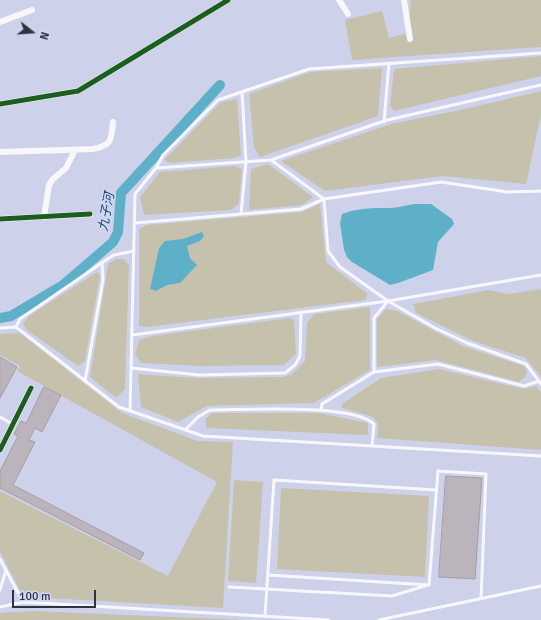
<!DOCTYPE html>
<html>
<head>
<meta charset="utf-8">
<style>
	body { margin:0 }
	#map { position:relative; width:541px; height:620px; overflow:hidden; background:#cdd2ea; font-family:Signika,sans-serif }
	canvas { display:block }
	.north { position:absolute; left:12px; top:12px; width:40px; height:40px; -webkit-text-stroke:3px #d0d8fc; paint-order:stroke; rotate:107deg; font-size:11px; font-weight:700; line-height:16px; text-align:center; color:#2e3243 }
	.north::after { content:''; display:block; margin:auto; width:14px; height:18px; background:#2e3243; clip-path:polygon(50% 0,100% 100%,50% 72%,0 100%) }
	.scale { position:absolute; left:12px; top:590px; width:84px; height:18px; box-sizing:border-box; border:2px solid #2e3243; border-top:0; padding-left:5px; font-size:12px; line-height:14px; white-space:nowrap; color:#2e3243; -webkit-text-stroke:3px #d0d8fc; paint-order:stroke }
</style>
</head>
<body>
<div id="map">
<canvas width="541" height="620"></canvas>
<div class="north">N</div>
<div class="scale">100 m</div>
</div>
<script>
const g = document.querySelector('canvas').getContext('2d');
g.lineJoin = 'round';
function fill(path, color) {
  g.fillStyle = color;
  g.fill(path, 'evenodd');
}
function stroke(path, color, width, dash) {
  g.strokeStyle = color;
  g.lineWidth = width;
  g.lineCap = dash ? 'butt' : 'round';
  g.setLineDash(dash || []);
  g.stroke(path);
}
function label(font, color, halo, rows, align = 'center') {
  g.font = font + ' Signika,"Noto Sans SC",sans-serif';
  g.lineWidth = 3;
  g.setLineDash([]);
  g.textBaseline = 'middle';
  g.strokeStyle = halo;
  g.fillStyle = color;
  for (const [text, x, y, turn = 0] of rows) {
    g.save();
    g.translate(x, y);
    g.rotate((+turn || 0) * Math.PI / 180);
    g.textAlign = isNaN(turn) ? turn : align;
    if (halo) g.strokeText(text, 0, 0);
    g.fillText(text, 0, 0);
    g.restore();
  }
}
fill(new Path2D(`
	M411 0H541V47L352 60 345 20 382 11 389 38 408 33Z
	M541 56V76L394 111 390 105 394 69Z
	M382 68 378 116 260 157 254 148 249 94 310 72Z
	M541 91V114L526 184 443 176 325 191 281 161 391 124 465 109Z
	M237 99 241 155 234 158 170 163 164 160 221 102Z
	M268 164 313 197 302 205 249 210 251 169Z
	M235 166 242 170 239 203 231 210 144 215 140 197 160 172Z
	M320 204 326 262 368 294 365 300 146 327 139 326V229L147 225 301 212Z
	M116 259H124L129 265 125 389 118 396 115 397 90 377 108 264Z
	M97 272 100 276 85 361 78 366 27 330 23 324 30 315Z
	M541 289V377L526 358 473 341 416 313 413 304 489 290 508 294Z
	M370 307V370L314 403 207 406 178 422 141 407 138 374 195 378 283 377 292 374 305 361 307 323 314 314Z
	M386 309 397 311 463 346 524 366 527 371 525 377 519 382 436 360 377 367V319Z
	M290 318 294 321 296 354 284 365 199 366 141 363 135 354 139 340 152 336Z
	M20 333 122 413 198 441 233 442 223 608 27 597 22 594 0 552V491L168 576 217 482 17 371 20 366 0 355V334Z
	M439 369 524 389 536 386 541 392V450L377 438 378 424 373 417 342 408V404L381 378Z
	M213 413H318L368 423V435L206 428V418Z
	M234 480 263 482 256 583 228 581Z
	M281 488 429 496 425 577 277 569Z
	M33 611 246 620H0V613Z`), '#c6c1ad');
fill(new Path2D(`
	M415 204H431L452 219 454 224 438 242 433 270 398 283 390 285 352 262 347 257 344 250 340 223 342 214C358 208 373 208 389 208 398 208 406 205 415 204Z
	M202 232 204 236 200 241 187 246 190 258 197 265 180 283 167 285 156 291 150 289 159 248 165 241 183 239Z`), '#5eb0c8');
stroke(new Path2D(`
	M0 318 11 316 63 285 113 242 118 232 121 193 220 85`), '#5eb0c8', 10);
const building = new Path2D(`
	M0 357 17 367 0 398Z
	M44 387 61 395 42 432 35 428 29 440 35 442 13 485 144 553 140 560 0 488V471L18 436 14 434 21 421 26 423Z
	M446 476 482 478 475 579 439 577Z`);
fill(building, '#bbb4bc');
stroke(building, '#a49da6', 1);
stroke(new Path2D(`
	M384 122 389 63
	M271 160 324 199 328 251 340 267 388 301 435 328 467 343 526 364 541 384
	M156 168 271 160 387 120 541 85
	M241 214 246 162 242 92
	M135 223 301 209 324 199 441 182 508 192 541 191
	M16 327 20 319 106 260 114 255 134 251
	M0 328 16 327 119 407 203 436 541 456
	M132 335 388 301 541 275
	M131 368 199 375 285 373 295 365 300 356 301 312
	M374 372V318L388 301
	M85 381 103 280 102 263
	M321 410 322 404 374 372 438 364 524 386 539 381
	M130 411 135 194 156 168 163 155 218 100 309 69 541 53
	M0 417 12 424
	M185 430 198 417 210 410C244 410 351 403 374 424L372 446
	M0 559 23 602
	M268 575 429 585 438 471 486 474 481 599
	M229 587 392 596 428 585
	M0 590 6 570
	M0 607 23 602 329 620
	M265 616 274 480 436 490
	M379 620 541 586`), '#f8f8fc', 3);
stroke(new Path2D(`
	M339 0 348 14
	M404 0 410 39
	M0 22 32 10
	M0 104 78 91 228 0
	M0 152 93 149C112 145 111 141 113 122
	M44 217 49 185 53 179 66 168 75 150
	M0 219 90 214
	M0 450 31 388`), '#f8f8fc', 6);
stroke(new Path2D(`
	M0 104 78 91 228 0
	M0 219 90 214
	M0 450 31 388`), '#1b5e20', 5);
label('italic 13px', '#1d4c57', '#d0d8fc', [
	["九子河",107,212,-79]
]);
</script>
</body>
</html>
